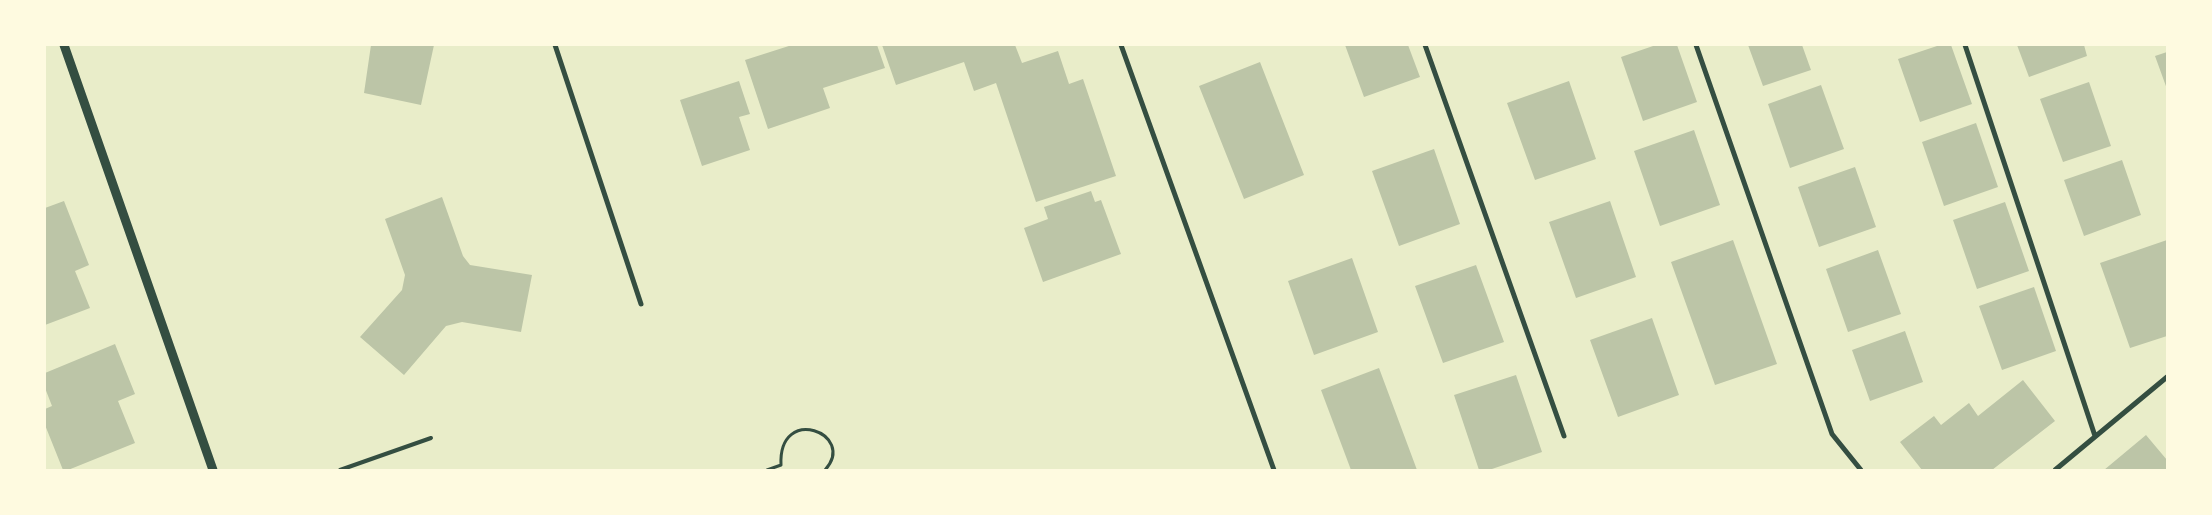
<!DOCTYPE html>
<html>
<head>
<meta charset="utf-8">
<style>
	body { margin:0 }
	#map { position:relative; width:2212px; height:515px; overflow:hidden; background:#e9edc9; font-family:"Archivo Narrow",sans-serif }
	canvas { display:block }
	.frame { position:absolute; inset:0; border:46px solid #fefae0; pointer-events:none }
</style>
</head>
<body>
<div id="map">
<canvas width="2212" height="515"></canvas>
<div class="frame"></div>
</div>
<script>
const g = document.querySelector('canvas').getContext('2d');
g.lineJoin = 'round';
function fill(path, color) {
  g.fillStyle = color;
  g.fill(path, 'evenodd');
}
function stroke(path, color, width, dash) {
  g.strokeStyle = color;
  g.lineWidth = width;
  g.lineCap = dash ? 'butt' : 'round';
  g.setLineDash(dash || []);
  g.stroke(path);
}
fill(new Path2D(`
	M371 45H434L421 105 364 93Z
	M792 45H877L885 68 823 88 830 108 768 129 745 60Z
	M882 45H1015L1022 63 1058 51 1069 84 1083 79 1116 176 1036 202 996 83 974 91 964 62 896 85Z
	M1345 45H1408L1420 77 1364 97Z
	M1656 45H1677L1697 102 1643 121 1621 57Z
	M1748 45H1802L1811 70 1763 86Z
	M1940 45H1951L1972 104 1920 122 1898 59Z
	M2017 45H2084L2087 56 2029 77Z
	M2167 52V89L2155 56Z
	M1260 62 1304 175 1244 199 1199 86Z
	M739 81 750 114 739 117 750 150 702 166 680 100Z
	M1569 81 1596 159 1535 180 1507 103Z
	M2089 82 2111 146 2063 162 2040 99Z
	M1821 85 1844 149 1790 168 1768 104Z
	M1976 123 1998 187 1944 206 1922 142Z
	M1694 130 1720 205 1660 226 1634 151Z
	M1434 149 1460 224 1399 246 1372 171Z
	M2122 160 2141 215 2084 236 2064 180Z
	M1855 167 1876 227 1819 247 1798 187Z
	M1091 191 1095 202 1101 200 1121 254 1043 282 1024 228 1048 219 1044 207Z
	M442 197 463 256 470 265 532 275 521 332 462 322 446 326 404 375 360 337 402 290 405 275 385 219Z
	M64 201 89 265 75 271 90 308 45 325V208Z
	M1610 201 1636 277 1576 298 1549 222Z
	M2005 202 2029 271 1977 289 1953 220Z
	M1733 240 1777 364 1715 385 1671 262Z
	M2167 240V336L2130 348 2100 263Z
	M1878 250 1901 314 1848 332 1826 269Z
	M1352 258 1378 332 1314 355 1288 281Z
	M1476 265 1504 342 1443 363 1415 286Z
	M2034 287 2056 351 2002 370 1979 306Z
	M1652 318 1679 395 1618 417 1590 340Z
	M1905 331 1923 382 1870 401 1852 350Z
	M115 344 135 394 118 401 135 443 68 470H63L45 425V409L52 406 45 388V373Z
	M1379 368 1417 470H1351L1321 390Z
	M1516 375 1542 452 1489 470H1479L1454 395Z
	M2023 380 2055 421 1992 470H1922L1900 442 1934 416 1941 425 1969 403 1978 416Z
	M2146 435 2167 460V470H2104Z`), '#bcc5a7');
stroke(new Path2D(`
	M767 470 781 465C778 403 858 434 825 470`), '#344e41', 3);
stroke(new Path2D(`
	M340 470 431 438`), '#344e41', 4);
stroke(new Path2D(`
	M555 45 641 304
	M1121 45 1274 470
	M1425 45 1564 436
	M1696 45 1832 434 1861 470
	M1965 45 2095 436
	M2055 470 2167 377`), '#344e41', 5);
stroke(new Path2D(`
	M64 45 213 470`), '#344e41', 9);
</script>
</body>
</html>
